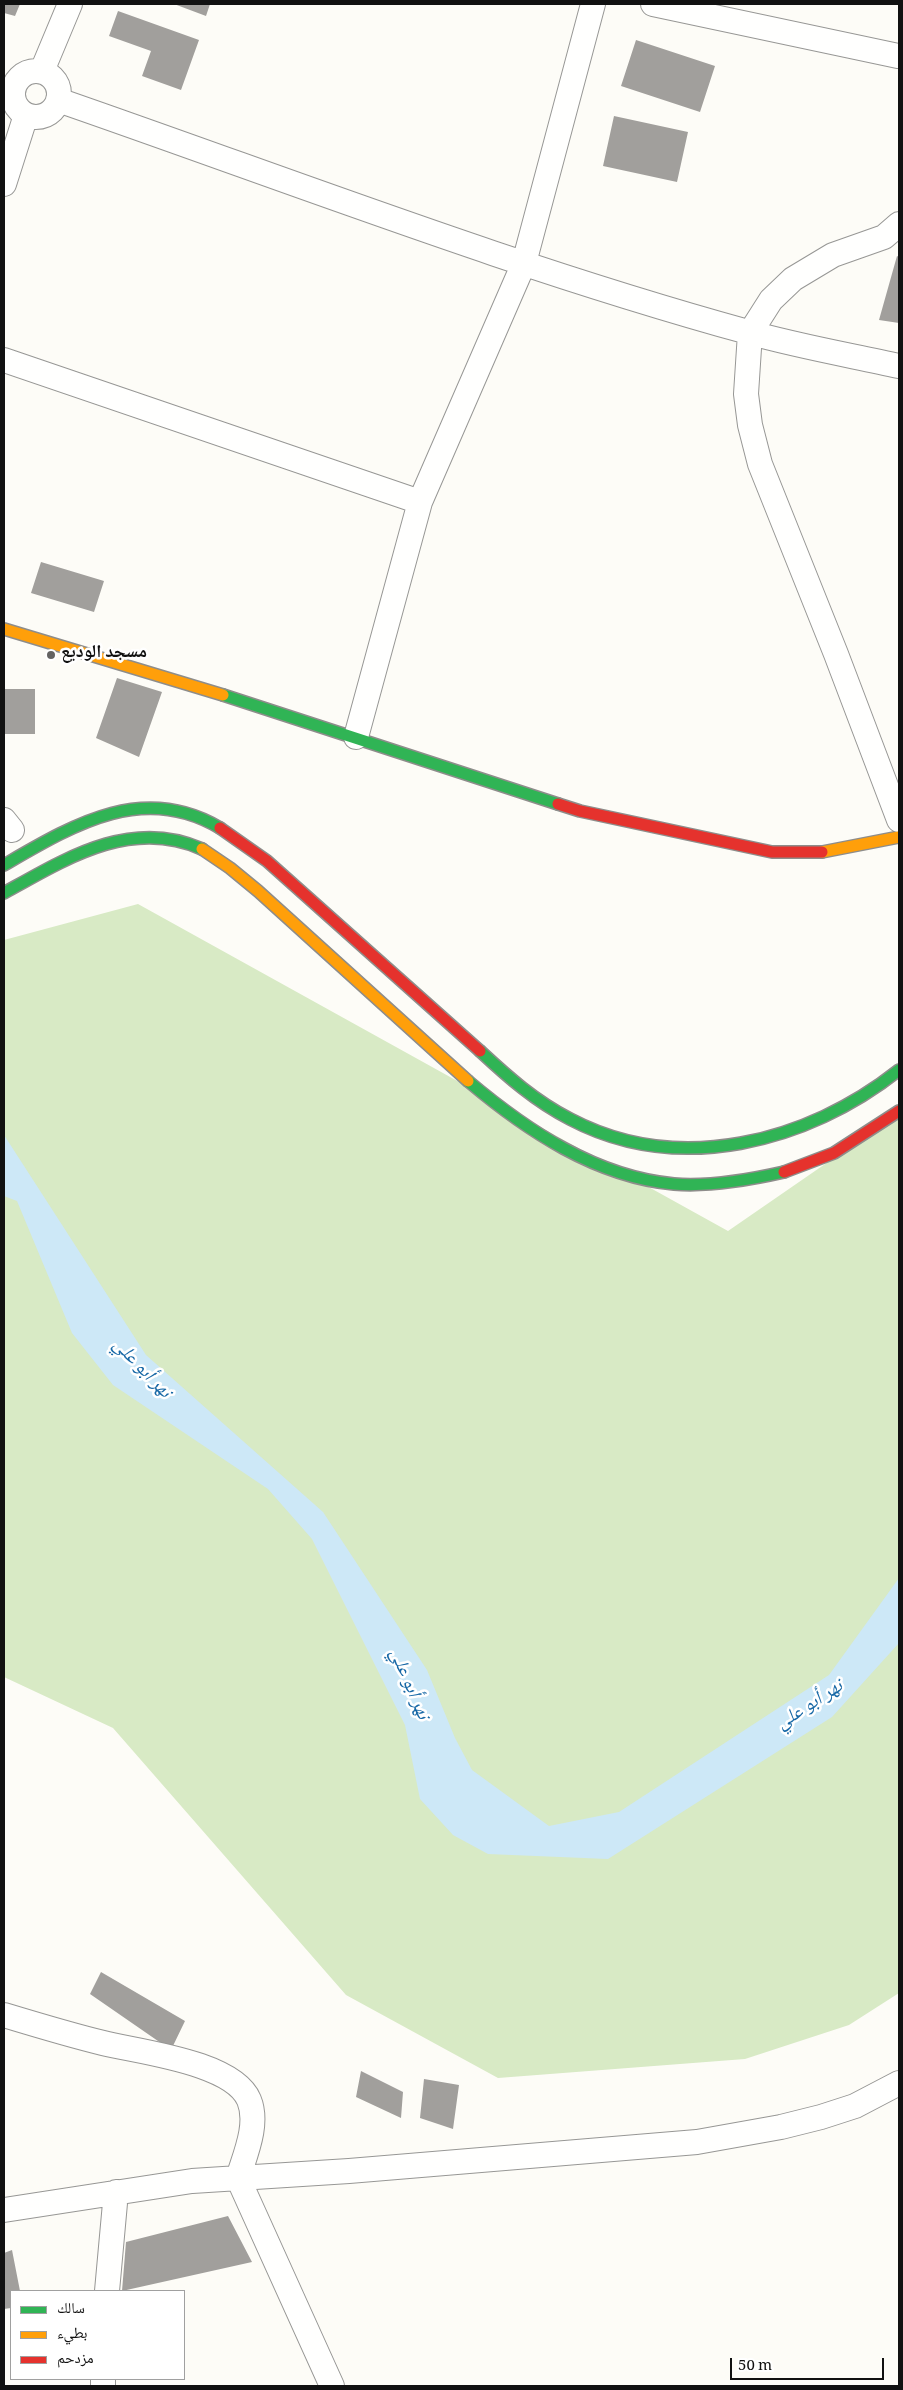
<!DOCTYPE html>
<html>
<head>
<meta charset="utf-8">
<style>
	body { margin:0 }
	#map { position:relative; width:903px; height:2390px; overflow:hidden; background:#fdfcf7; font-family:Georgia,"Noto Naskh Arabic",serif }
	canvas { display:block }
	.frame { position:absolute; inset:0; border:5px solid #111; pointer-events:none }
	.legend { position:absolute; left:10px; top:2290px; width:175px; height:90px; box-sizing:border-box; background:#fff; border:1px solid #a0a0a0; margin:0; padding:6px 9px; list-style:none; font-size:15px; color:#111 }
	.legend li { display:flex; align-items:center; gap:10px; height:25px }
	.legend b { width:25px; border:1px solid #a0a0a0 }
	.scale { position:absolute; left:730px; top:2358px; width:154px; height:22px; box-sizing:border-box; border:2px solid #111; border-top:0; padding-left:6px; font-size:15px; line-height:18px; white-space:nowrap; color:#111; -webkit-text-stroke:4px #fff; paint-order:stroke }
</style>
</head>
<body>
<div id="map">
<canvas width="903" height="2390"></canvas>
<div class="frame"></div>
<ul class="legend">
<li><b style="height:6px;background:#30b455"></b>سالك</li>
<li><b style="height:6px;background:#ff9f0a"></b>بطيء</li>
<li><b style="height:6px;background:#e5322d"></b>مزدحم</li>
</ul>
<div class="scale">50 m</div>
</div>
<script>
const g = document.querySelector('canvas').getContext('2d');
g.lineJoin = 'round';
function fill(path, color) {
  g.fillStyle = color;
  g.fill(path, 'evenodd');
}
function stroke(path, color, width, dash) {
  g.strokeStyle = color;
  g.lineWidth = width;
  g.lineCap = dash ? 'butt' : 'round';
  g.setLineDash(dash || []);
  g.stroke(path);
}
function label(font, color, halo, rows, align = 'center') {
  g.font = font + ' Georgia,"Noto Naskh Arabic",serif';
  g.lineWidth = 5;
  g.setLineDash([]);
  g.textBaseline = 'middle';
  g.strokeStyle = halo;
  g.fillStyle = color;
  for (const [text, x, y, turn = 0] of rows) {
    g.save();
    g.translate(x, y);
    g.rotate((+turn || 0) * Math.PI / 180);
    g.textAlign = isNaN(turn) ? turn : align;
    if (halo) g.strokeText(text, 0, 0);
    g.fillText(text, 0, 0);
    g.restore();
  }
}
fill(new Path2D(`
	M138 904 728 1231 899 1113V1993L849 2025 745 2059 498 2078 346 1995 113 1728 4 1677V940Z`), '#d8eac5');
fill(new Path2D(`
	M4 1135 146 1355 323 1512 427 1670 455 1738 472 1770 549 1826 619 1812 829 1675 899 1578V1643L832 1717 608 1859 488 1854 453 1835 420 1799 405 1725 312 1539 268 1489 113 1385 72 1333 17 1201 4 1196Z`), '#cde8f7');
fill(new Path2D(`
	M4 4H20L15 16 4 13Z
	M174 4H210L206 16Z
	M118 11 199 40 181 90 142 76 151 51 109 36Z
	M636 40 715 66 700 112 621 86Z
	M614 116 688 132 677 182 603 166Z
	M897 256 899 257V323L879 320Z
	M41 562 104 581 94 612 31 593Z
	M117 678 162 692 139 757 96 738Z
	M4 689H35V734H4Z
	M101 1972 185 2021 171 2050 90 1994Z
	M361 2071 403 2092 401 2118 356 2097Z
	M424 2079 459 2085 453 2129 420 2118Z
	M228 2216 252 2262 122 2291 126 2242Z
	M12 2250 20 2291H11V2308L4 2309V2253Z`), '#a19f9c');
const street = new Path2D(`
	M653 4 898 56
	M42 71 70 4
	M13 94a23 23 0 1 1 46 0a23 23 0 1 1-46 0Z
	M58 100C286 179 515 268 748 332 797 346 849 355 899 366
	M4 184 26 115
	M899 224 884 237 833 255 793 279 771 300 750 333 746 394 750 425 760 464 836 654 899 820
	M4 360 420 502
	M356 737 420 502 524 263 593 4
	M4 820 12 830
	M4 2015C37 2025 70 2035 103 2043 139 2052 233 2062 249 2100 259 2124 245 2155 238 2178L332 2386
	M4 2210 192 2181 349 2171 697 2142 781 2127 821 2117 855 2106 899 2083
	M107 2291 116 2192
	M103 2386V2379`);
const fast = new Path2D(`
	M223 695 558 804
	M4 865C73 825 143 782 220 828
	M4 893C65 859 131 817 202 849
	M480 1051C508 1077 535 1101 570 1119 678 1176 807 1143 899 1070
	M468 1081C526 1130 596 1177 674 1184 710 1187 749 1180 784 1172`);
const slow = new Path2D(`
	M4 629 223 695
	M202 849 230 868 258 891 468 1081
	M822 852 899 837`);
const jam = new Path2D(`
	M558 804 580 811 772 852H822
	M220 828 267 861 480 1051
	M784 1172 834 1153 899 1111`);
stroke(street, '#979795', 26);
stroke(fast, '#8e8d8b', 14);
stroke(slow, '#8e8d8b', 14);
stroke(jam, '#8e8d8b', 14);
stroke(street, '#fffffe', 24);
stroke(fast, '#30b455', 11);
stroke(slow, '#ff9f0a', 11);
stroke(jam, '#e5322d', 11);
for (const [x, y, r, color] of [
	[51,655,5,"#646362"]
]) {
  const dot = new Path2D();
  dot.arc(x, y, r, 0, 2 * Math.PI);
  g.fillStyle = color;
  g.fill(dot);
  stroke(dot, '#fff', 2);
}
label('bold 18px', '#111', '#fff', [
	["مسجد الوديع",61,655]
], 'left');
label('italic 19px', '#1768a6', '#fff', [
	["نهر أبو علي",140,1370,46],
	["نهر أبو علي",407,1685,67],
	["نهر أبو علي",811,1707,-33]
]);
</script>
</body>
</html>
